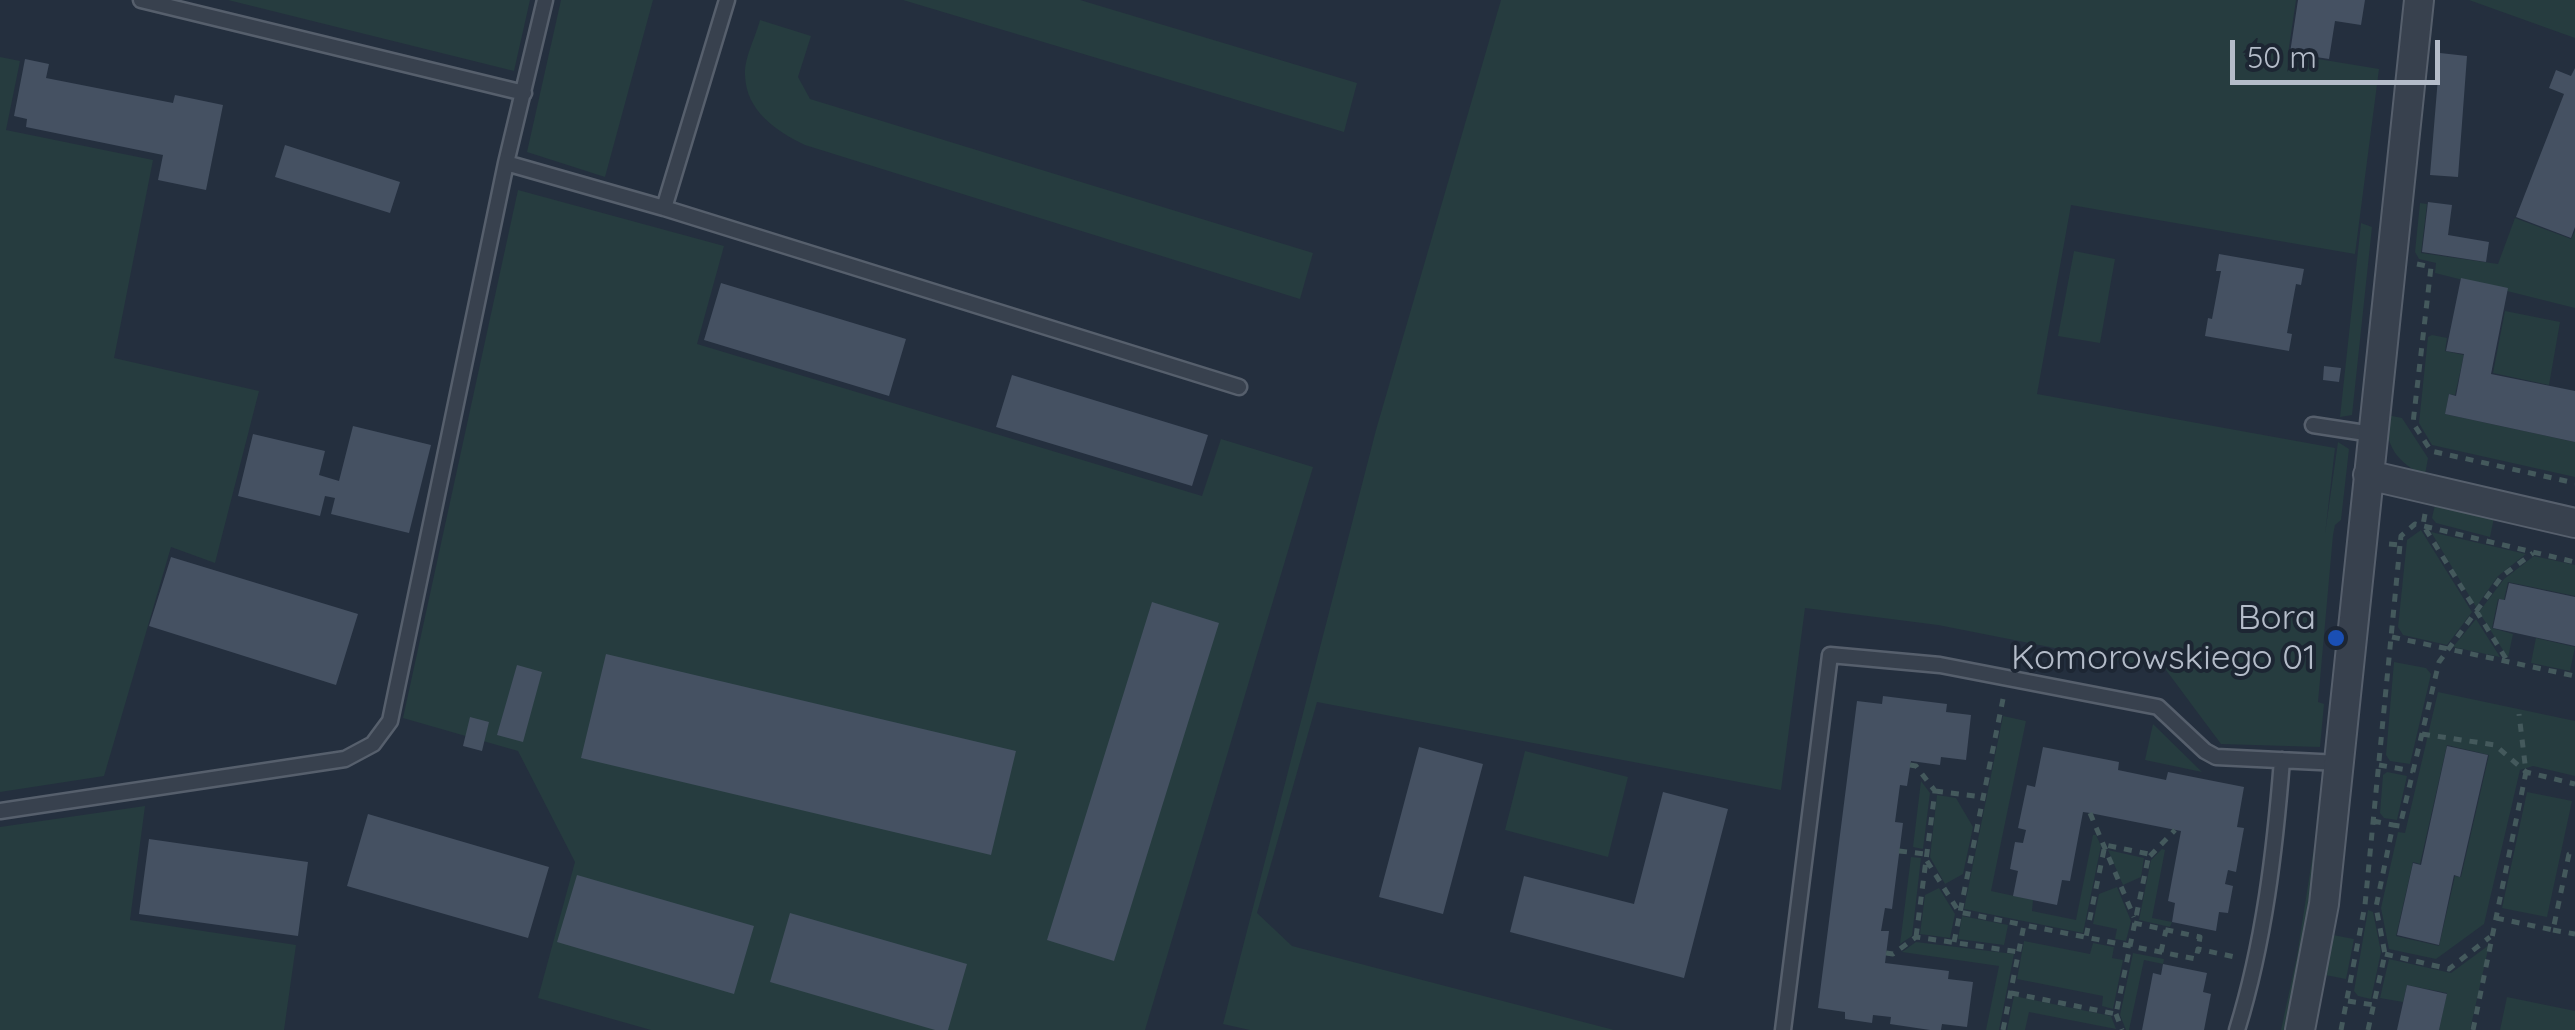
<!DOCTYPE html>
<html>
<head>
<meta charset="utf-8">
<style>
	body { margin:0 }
	#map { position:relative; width:2575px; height:1030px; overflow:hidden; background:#242f3e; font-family:Quicksand,sans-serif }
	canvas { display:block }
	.scale { position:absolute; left:2230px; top:40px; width:210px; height:45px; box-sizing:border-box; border:5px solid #b4bcc9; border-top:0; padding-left:12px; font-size:30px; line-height:35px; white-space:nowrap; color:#b4bcc9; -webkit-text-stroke:8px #1d2633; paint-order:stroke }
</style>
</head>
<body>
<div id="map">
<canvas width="2575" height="1030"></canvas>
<div class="scale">50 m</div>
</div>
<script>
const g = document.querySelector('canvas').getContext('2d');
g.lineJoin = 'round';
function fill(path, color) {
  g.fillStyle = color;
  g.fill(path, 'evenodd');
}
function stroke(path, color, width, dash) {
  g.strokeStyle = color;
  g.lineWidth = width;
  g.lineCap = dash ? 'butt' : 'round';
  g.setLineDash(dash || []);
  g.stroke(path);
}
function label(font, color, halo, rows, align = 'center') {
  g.font = font + ' Quicksand,sans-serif';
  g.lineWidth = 8;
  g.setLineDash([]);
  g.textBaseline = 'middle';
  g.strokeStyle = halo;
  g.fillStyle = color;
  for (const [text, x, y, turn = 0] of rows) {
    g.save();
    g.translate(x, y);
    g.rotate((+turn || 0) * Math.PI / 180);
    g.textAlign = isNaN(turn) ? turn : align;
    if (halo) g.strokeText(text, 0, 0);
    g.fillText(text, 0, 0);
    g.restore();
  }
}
fill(new Path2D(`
	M228 0H530L514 71Z
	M561 0H653L605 177 527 152Z
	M903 0H1080L1357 83 1344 132Z
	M1501 0H2296L2288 54 2379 69 2355 254 2071 205 2037 394 2335 448 2325 534 2338 442 2349 449 2341 520 2335 525 2333 535 2318 702 2324 704 2320 747 2221 744 2166 670 1938 625 1805 608 1781 790 1317 702 1257 913 1292 946 1614 1030H1250L1223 1024 1376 430Z
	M2469 0H2575V38Z
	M760 20 811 36 798 77 810 99 1313 253 1300 299 805 145C776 131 746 111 745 75 744 58 756 36 760 20Z
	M0 57 20 61 6 130 153 160 114 358 259 391 215 563 171 547 104 776 0 792Z
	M518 190 724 246 697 344 1202 496 1221 439 1313 467 1145 1030H651L538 998 575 862 518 751 403 718Z
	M2420 203 2427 204 2421 253 2498 264 2515 218 2571 239 2575 231V308L2435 273 2436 263 2419 259 2415 252Z
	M2361 223 2372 227 2352 415 2340 417Z
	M2074 251 2115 259 2100 343 2058 336Z
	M2505 311 2560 322 2549 385 2493 373Z
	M2432 335 2447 338 2445 351 2464 355 2455 395 2449 394 2445 414 2575 442V477L2432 445 2419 423 2428 337Z
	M2387 415 2402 418 2428 458 2425 475C2398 464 2384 445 2387 415Z
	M2435 505 2494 518 2490 537 2436 523 2432 518Z
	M2421 530 2472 612 2447 645 2403 635 2398 627 2407 540Z
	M2431 532 2526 554 2498 576 2476 607Z
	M2534 556 2575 565V596L2508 582 2504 600 2498 599 2492 628 2513 634 2508 658 2479 612 2504 579Z
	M2476 619 2500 657 2453 647Z
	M2536 638 2575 647 2570 671 2531 663Z
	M2394 662 2426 668 2431 674 2410 764 2390 761 2386 755Z
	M2438 692 2575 721V776L2533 766 2520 770 2484 924 2436 959 2389 949 2381 908 2398 832 2405 833ZM2447 745 2489 755 2461 877 2455 876 2439 946 2396 936 2413 862 2420 864Z
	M2003 716 2026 721 1991 891 2033 900 2032 911 2076 920 2093 835H2096L2101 846 2083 933 1964 909Z
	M2153 724 2202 772 2145 760Z
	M1525 751 1628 777 1608 857 1505 830Z
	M2387 772 2407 776 2397 820 2384 818 2380 813 2383 775Z
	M1921 781 1930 793 1923 849 1913 847Z
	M2527 792 2572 801 2547 917 2502 908Z
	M1937 795 1956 798 1973 827 1963 874 1945 884 1930 857Z
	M145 806 130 920 296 945 284 1030H0V827Z
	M2318 847 2300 964 2285 1030H2281L2297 956 2313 853Z
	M2162 849 2165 850 2152 918 2172 922 2170 927 2139 920 2151 860Z
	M2108 850 2144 858 2141 877 2123 885Z
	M1911 857 1921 858 1912 936 1900 944Z
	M2117 887 2131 921 2126 941 2115 939 2117 929 2093 924 2099 894Z
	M1939 888 1955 914 1950 938 1920 934 1925 895Z
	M2368 910 2373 912 2381 952 2371 999 2358 996 2354 991Z
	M1962 916 2008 925 2004 945 1958 939Z
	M2333 935 2354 939 2346 979 2325 975Z
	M2024 941 2090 954 2093 943 2114 947 2112 958 2123 960 2113 1009 2102 1006 2103 996 2017 979Z
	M1916 942 2014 954 1999 1030H1986L1999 966 1902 952Z
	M2489 945 2470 1030H2439L2447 993 2407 985 2403 1002 2380 998 2389 959 2451 973Z
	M2133 953 2164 959 2163 964 2144 960 2129 1030H2126L2120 1015Z
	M2014 996 2111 1016 2116 1029 2029 1012 2025 1030H2007Z
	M2507 997 2575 1011V1030H2500Z`), '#263c3f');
fill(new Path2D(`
	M2298 0H2365L2361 25 2335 21 2329 59 2290 53Z
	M2440 53 2467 56 2458 177 2430 175Z
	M25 59 49 64 46 78 173 103 175 95 223 105 206 190 158 180 163 155 26 127 27 119 14 116Z
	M2575 68V227L2571 238 2516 217 2564 94 2549 88 2556 70 2571 76Z
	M285 145 400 182 390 213 275 177Z
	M2428 202 2452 205 2448 235 2489 242 2486 262 2422 252Z
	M2219 254 2304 269 2301 285 2296 284 2287 333 2292 334 2289 351 2205 336 2208 318 2212 319 2221 271H2216Z
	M2461 278 2508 288 2491 374 2575 391V442L2445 414 2449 394 2456 396 2464 354 2446 351Z
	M721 283 906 339 889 396 704 340Z
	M2324 366 2341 368 2339 382 2323 380Z
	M1012 375 1208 435 1192 486 996 427Z
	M353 426 431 445 409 533 331 514 335 498 325 496 320 516 238 496 253 434 325 451 319 475 339 481Z
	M171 557 358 614 336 685 149 626Z
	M2509 583 2575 597V646L2493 628 2499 599 2505 600Z
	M1152 602 1219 623 1114 961 1047 940Z
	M606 654 1016 751 991 855 581 758Z
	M517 665 542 672 523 742 497 735Z
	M1883 696 1947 704 1946 712 1971 715 1966 760 1941 757 1940 765 1911 761 1907 786 1900 785 1895 822 1903 823 1892 909 1885 908 1881 931H1889L1885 963 1949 971 1948 979 1973 982 1967 1027 1942 1024 1941 1030H1930L1890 1024 1891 1017 1873 1015 1872 1023 1845 1019V1012L1818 1008 1857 701 1882 704Z
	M470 717 489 722 482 751 463 746Z
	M2447 746 2488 755 2460 877 2454 875 2439 945 2397 935 2413 863 2421 865Z
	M1419 747 1483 764 1443 914 1379 897Z
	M2043 747 2119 762 2118 770 2166 780 2168 772 2244 787 2237 827 2244 828 2236 872 2228 870 2225 884 2233 886 2228 913 2219 912 2216 931 2172 922 2175 903 2168 901 2181 831 2090 813 2083 812 2070 881 2062 880 2057 905 2013 896 2018 871 2010 869 2015 842 2023 843 2026 830 2018 828 2027 785 2035 787Z
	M1663 792 1728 809 1684 978 1510 932 1524 876 1634 904Z
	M368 814 549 867 528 938 347 886Z
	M149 839 308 862 298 936 139 914Z
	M577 875 754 926 734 994 557 942Z
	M790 913 967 964 948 1030H935L770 982Z
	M2163 964 2207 973 2203 992 2211 994 2204 1030H2142L2153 973 2161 975Z
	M2407 985 2447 994 2439 1030H2397Z`), '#455162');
const service = new Path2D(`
	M141 0 524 93
	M506 163 664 208 1239 387
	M664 208 727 0
	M2313 425 2372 434
	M0 811 345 759 373 744 390 721 506 163 545 0
	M1783 1030 1830 655 1940 665 2158 707 2205 751 2216 757 2340 763
	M2237 1030C2264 943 2275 850 2282 760`);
const minor = new Path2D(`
	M2368 475 2575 523
	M2300 1030 2324 904 2419 0`);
stroke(service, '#565f6c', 19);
stroke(minor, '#565f6c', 32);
stroke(new Path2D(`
	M2417 264 2431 267 2413 423 2431 451 2575 483
	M2425 514 2423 525 2508 662
	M2389 544 2400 545 2401 536 2415 524 2575 562
	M2392 637 2575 676
	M2422 734 2495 745 2526 772 2575 784
	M1910 765 1916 766 1935 791 1916 937
	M2379 765 2413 771
	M1935 791 1982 797
	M2090 813 2134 917
	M2373 821 2393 825
	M1899 851 1926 854
	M2150 856 2175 830
	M1927 861 1959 912 2024 925
	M2496 918 2553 930 2569 854 2575 852
	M2134 923 2200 937 2198 949
	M2553 930 2575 934
	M1954 942 2003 699
	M2161 952 2166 930
	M1886 953 1893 954 1916 937 2019 952
	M2385 954 2449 969 2490 937
	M2011 993 2116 1014 2149 854 2105 845 2086 937
	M2348 1001 2374 1005
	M2116 1014 2122 1030
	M2003 1030 2024 925 2196 959 2198 949 2235 957
	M2341 1030 2365 905 2400 545
	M2368 1030 2385 954 2376 907 2393 825 2400 826 2439 662 2502 576 2533 553
	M2473 1030 2526 772 2519 714`), '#44595c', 5, [8, 8]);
stroke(service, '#38414e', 14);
stroke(minor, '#38414e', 28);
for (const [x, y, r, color] of [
	[2336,638,10,"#1a4fb4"]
]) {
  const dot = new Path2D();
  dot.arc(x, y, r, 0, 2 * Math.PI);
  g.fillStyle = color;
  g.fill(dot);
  stroke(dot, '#1d2633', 4);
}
label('35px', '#b4bcc9', '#1d2633', [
	["Bora",2316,618],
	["Komorowskiego 01",2316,658]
], 'right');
</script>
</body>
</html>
